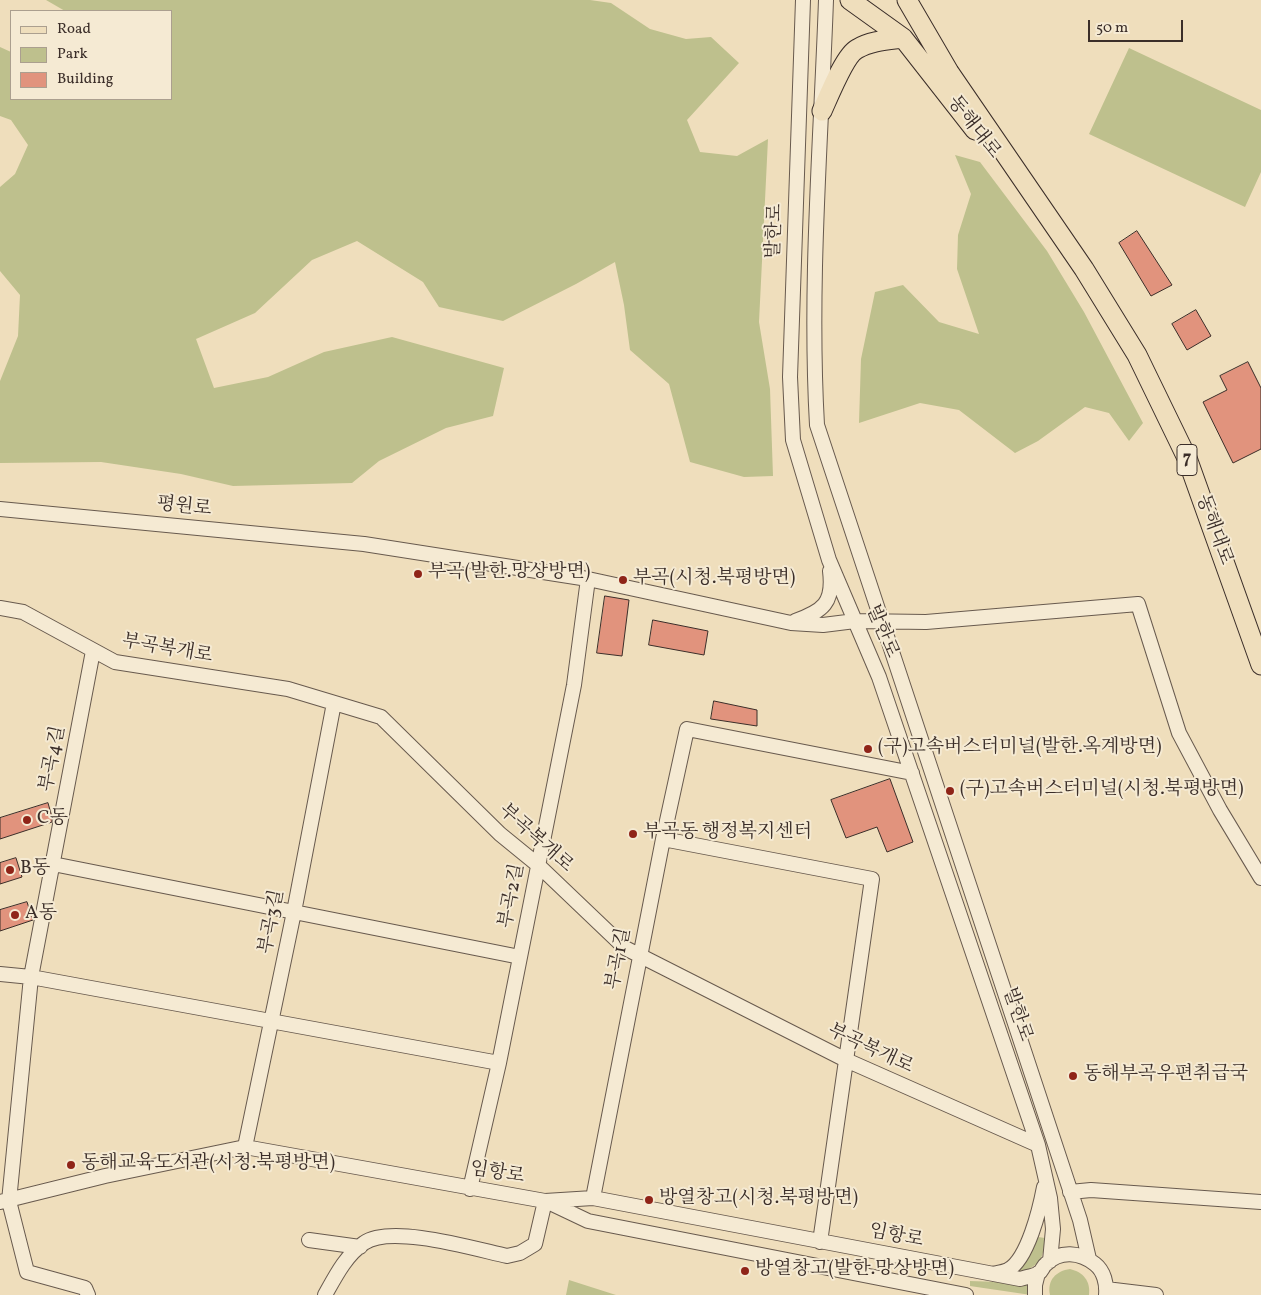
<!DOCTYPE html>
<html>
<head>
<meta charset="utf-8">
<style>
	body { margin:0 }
	#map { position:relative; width:1261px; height:1295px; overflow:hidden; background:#efdebc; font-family:Vollkorn,serif }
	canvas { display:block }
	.legend { position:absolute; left:10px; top:10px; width:162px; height:90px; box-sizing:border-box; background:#f5ead3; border:1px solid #ab9f8f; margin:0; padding:6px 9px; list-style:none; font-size:15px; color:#3b2e29 }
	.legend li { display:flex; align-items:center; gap:10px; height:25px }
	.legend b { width:25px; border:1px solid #ab9f8f }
	.scale { position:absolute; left:1088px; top:20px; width:95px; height:22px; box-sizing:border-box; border:2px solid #3b2e29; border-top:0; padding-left:6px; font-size:15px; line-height:18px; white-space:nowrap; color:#3b2e29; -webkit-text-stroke:4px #f5ead3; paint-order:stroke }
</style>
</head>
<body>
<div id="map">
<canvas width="1261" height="1295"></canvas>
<ul class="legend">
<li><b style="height:6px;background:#efdebc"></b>Road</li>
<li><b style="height:14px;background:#bec08d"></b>Park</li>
<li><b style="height:14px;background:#e1937d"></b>Building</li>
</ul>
<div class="scale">50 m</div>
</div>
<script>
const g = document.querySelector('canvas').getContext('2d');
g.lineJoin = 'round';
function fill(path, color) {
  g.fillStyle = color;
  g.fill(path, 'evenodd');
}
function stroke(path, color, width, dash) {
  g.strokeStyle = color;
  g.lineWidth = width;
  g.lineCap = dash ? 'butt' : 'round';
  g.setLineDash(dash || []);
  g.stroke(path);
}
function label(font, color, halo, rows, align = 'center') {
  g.font = font + ' Vollkorn,"Noto Serif KR",serif';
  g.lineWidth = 4;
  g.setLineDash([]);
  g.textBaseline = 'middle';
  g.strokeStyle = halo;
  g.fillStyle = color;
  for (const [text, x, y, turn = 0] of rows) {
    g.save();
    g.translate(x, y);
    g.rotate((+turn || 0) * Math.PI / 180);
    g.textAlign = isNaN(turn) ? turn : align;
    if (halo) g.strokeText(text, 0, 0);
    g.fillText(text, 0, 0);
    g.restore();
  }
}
fill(new Path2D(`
	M46 0H590L611 3 650 29 686 39 711 37 739 63 687 120 700 152 737 156 768 139 759 322 770 389 773 476 744 477 690 462 669 384 630 350 624 305 615 262 576 284 503 321 439 307 423 282 357 241 312 260 255 313 196 339 214 388 268 377 324 352 392 337 504 368 493 416 446 428 379 461 352 483 233 486 181 474 101 462 0 463V381L18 336 20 295 0 271V187L15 174 28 145 11 120 0 116V47L11 52V99H171V11H65Z
	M1129 48 1261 110V172L1245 207 1089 134Z
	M955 155 980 162 1047 251 1084 312 1143 423 1129 441 1109 413 1085 407 1038 441 1015 453 959 410 920 403 859 423 861 359 875 292 903 285 939 322 979 334 957 269 958 235 971 194Z
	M1038 1237 1045 1238C1043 1261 1040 1264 1020 1273L1015 1270 1033 1248Z
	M1070 1269C1083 1272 1091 1281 1089 1295H1050C1047 1280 1056 1271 1070 1269Z
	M569 1280 616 1295H566Z
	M970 1281 1028 1283 1031 1295 970 1286Z`), '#bec08d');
const building = new Path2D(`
	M1137 231 1172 285 1151 296 1119 243Z
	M1196 310 1211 336 1187 350 1172 324Z
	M1248 362 1261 388V449L1233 463 1203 402 1227 390 1220 376Z
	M605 596 629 600 622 656 597 653Z
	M653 620 708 631 704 655 649 645Z
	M714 701 757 710V726L711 719Z
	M890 779 913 842 887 852 877 827 846 838 831 800Z
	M48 803 52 817V822L0 839V818Z
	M16 858 22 877 0 884V863Z
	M27 902 33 920 0 931V910Z`);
fill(building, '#e1937d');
stroke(building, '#3b2e29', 1);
const minor = new Path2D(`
	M803 0 790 377 793 440 829 560 879 677 1038 1145 1050 1198 1053 1229 1050 1261
	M826 0C821 141 809 284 817 425L1080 1220 1089 1259
	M0 509 364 544 588 579 791 623 823 625 855 621 926 622 1138 604 1179 733 1220 810 1261 878
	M0 608 23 612 115 662 288 689 381 717 500 834 538 865 625 948 846 1060 1038 1145
	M795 621C823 611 834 603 830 571
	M663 839 872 879 820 1242
	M53 864 520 957
	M0 974 31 977 499 1063
	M245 1147 294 912 334 703
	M470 1189 499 1063 574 685 588 579
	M1070 1192 1091 1190 1261 1202
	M593 1198 663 839 687 729 912 773
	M0 1202 105 1176 245 1147 545 1201 593 1198 1020 1279C1026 1277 1034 1276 1039 1273 1042 1271 1043 1266 1046 1264 1060 1250 1080 1252 1095 1264 1104 1271 1107 1284 1106 1295
	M548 1202 588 1221 966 1295
	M309 1240 360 1247
	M993 1274C997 1273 1004 1272 1008 1270 1028 1259 1040 1208 1044 1187
	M1106 1289 1156 1295
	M88 1295 85 1288 27 1272 9 1201 31 977 93 651
	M325 1295C335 1277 346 1255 364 1243 391 1224 475 1249 507 1256L520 1253 535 1244 545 1201
	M1035 1295V1285L1038 1273`);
const major = new Path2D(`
	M850 0 903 38 975 130
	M907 0 949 72 1084 269 1137 355 1187 458 1261 665
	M822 111C828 98 845 55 857 49 870 41 887 40 903 38`);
stroke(minor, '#685a4e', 16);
stroke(major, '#3b2e29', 21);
stroke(minor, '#f5ead3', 14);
stroke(major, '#efdebc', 19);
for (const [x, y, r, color] of [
	[418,574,5,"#8f2418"],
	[623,580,5,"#8f2418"],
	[868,749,5,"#8f2418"],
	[950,791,5,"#8f2418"],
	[27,820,5,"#8f2418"],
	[633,834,5,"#8f2418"],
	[10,870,5,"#8f2418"],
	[15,915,5,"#8f2418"],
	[1073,1076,5,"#8f2418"],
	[71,1165,5,"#8f2418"],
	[649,1200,5,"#8f2418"],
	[745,1271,5,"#8f2418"]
]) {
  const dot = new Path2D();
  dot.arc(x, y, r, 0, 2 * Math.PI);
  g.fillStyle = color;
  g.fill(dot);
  stroke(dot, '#f5ead3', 2);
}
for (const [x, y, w] of [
	[1187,460,20]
]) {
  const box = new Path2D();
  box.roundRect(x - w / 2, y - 15.5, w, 31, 4);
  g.fillStyle = '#f5ead3';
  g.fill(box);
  stroke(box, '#3b2e29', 1);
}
label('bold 18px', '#3b2e29', null, [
	["7",1187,460]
]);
label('19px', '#3b2e29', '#f5ead3', [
	["동해대로",973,128,52],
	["발한로",776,231,-88],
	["평원로",184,508,6],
	["동해대로",1213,530,70],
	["발한로",881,632,67],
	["부곡복개로",167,650,10],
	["부곡4길",54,759,-79],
	["부곡복개로",535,839,42],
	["부곡2길",513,896,-79],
	["부곡3길",273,922,-79],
	["부곡1길",620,959,-79],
	["발한로",1016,1015,71],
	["부곡복개로",870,1050,25],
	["임항로",497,1174,9],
	["임항로",896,1237,11]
]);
label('19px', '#3b2e29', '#f5ead3', [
	["부곡(발한.망상방면)",428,574],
	["부곡(시청.북평방면)",633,580],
	["(구)고속버스터미널(발한.옥계방면)",878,749],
	["(구)고속버스터미널(시청.북평방면)",960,791],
	["C동",37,820],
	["부곡동 행정복지센터",643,834],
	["B동",20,870],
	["A동",25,915],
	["동해부곡우편취급국",1083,1076],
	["동해교육도서관(시청.북평방면)",81,1165],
	["방열창고(시청.북평방면)",659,1200],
	["방열창고(발한.망상방면)",755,1271]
], 'left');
</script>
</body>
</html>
